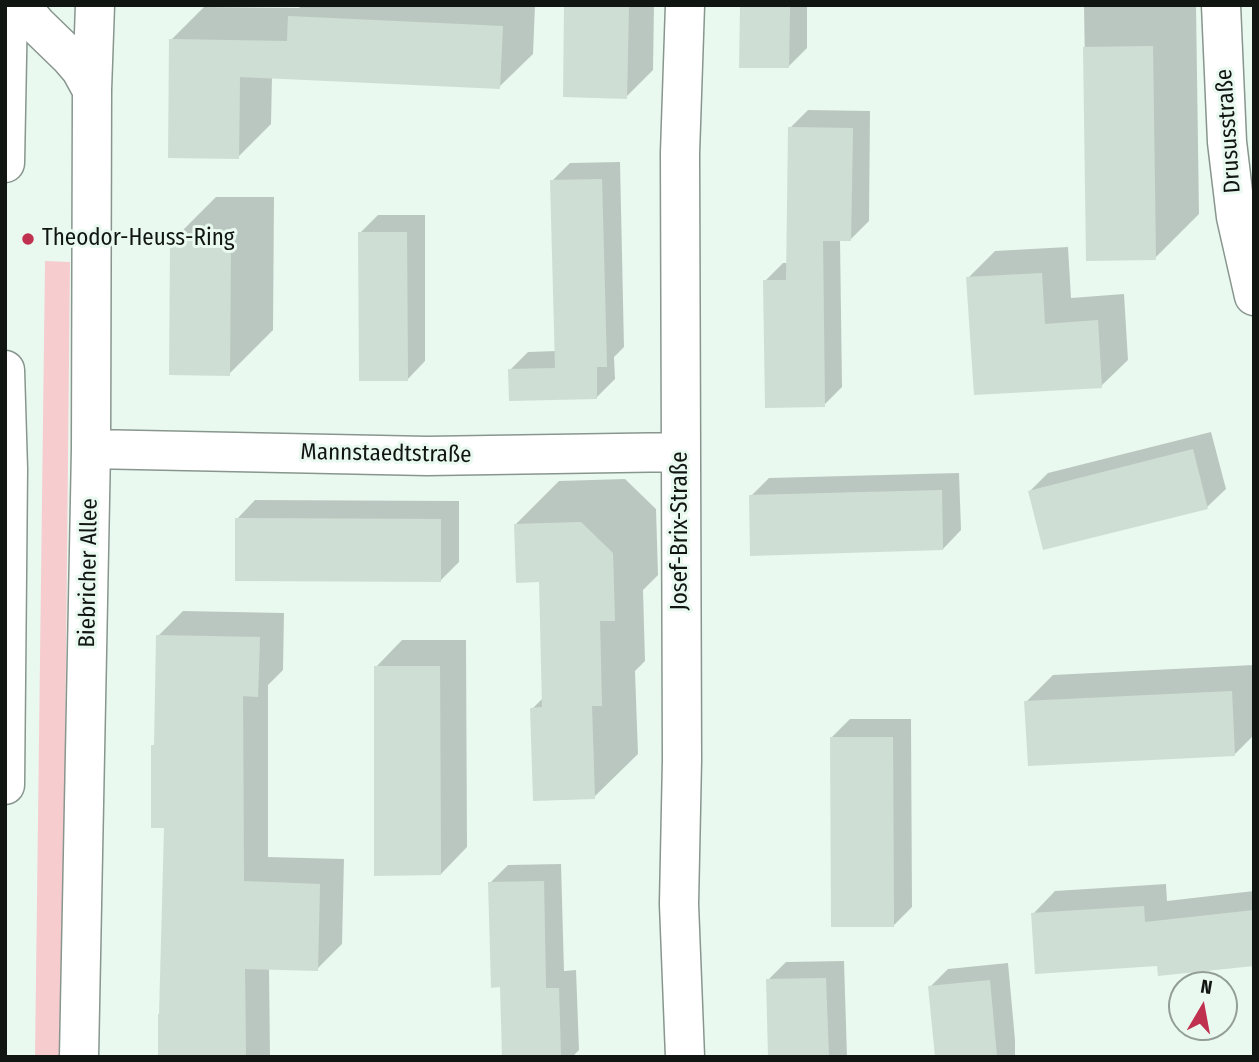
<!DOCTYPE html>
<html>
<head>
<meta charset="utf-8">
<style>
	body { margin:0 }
	#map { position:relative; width:1259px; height:1062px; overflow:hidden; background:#e9f9f0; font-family:"Fira Sans Condensed",sans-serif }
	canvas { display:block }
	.frame { position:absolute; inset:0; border:7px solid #111613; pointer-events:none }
	.north { position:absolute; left:1168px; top:971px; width:70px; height:70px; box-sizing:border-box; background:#e9f9f0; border:2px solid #939e98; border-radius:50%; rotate:10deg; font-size:19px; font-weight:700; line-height:28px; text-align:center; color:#111613 }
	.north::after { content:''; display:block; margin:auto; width:24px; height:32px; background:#c0304f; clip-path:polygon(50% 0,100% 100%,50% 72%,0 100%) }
</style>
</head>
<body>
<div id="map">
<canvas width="1259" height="1062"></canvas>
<div class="frame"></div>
<div class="north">N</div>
</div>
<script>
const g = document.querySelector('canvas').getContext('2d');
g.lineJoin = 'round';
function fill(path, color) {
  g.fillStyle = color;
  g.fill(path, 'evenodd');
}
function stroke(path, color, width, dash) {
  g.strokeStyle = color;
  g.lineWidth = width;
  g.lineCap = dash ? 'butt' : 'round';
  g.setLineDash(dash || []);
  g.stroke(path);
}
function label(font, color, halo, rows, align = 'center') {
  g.font = font + ' "Fira Sans Condensed",sans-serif';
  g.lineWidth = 6;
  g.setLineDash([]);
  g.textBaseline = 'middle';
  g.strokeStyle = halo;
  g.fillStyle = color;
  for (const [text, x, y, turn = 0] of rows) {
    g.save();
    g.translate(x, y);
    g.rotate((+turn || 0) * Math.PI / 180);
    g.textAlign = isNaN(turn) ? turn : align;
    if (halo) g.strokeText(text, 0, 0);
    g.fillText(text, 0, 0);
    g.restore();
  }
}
fill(new Path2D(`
	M45 261 70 262 62 1057H35Z`), '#f6cccf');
fill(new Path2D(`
	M302 5H535L533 54 499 87 272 77 271 124 238 157 171 40 204 7 299 8Z
	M566 5H654L653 70 626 97Z
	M744 5H814L807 6V48L788 67 742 8Z
	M1084 5H1196L1199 214 1155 258 1088 259Z
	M808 110 870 111 869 221 851 239H840L842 387 824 405 765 281 783 263H788L790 128Z
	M620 162 624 347 614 357 615 379 597 397 510 370 528 352 556 351 552 181 570 163Z
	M216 197H274L273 330 229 374 172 241Z
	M378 215H425V361L407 380 360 233Z
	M1068 247 1071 298 1124 294 1128 360 1101 386 968 278 995 251Z
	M1211 432 1226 489 1207 507 1030 491 1048 473Z
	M959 473 961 530 943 549 751 496 769 478Z
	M625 479 656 509 658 575 643 590 645 661 635 671 638 754 594 797 532 709 544 697 540 580 515 525 559 481Z
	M255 500 459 501V562L441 580 237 519Z
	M183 611 284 613 283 670 268 685V857L344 859 342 944 317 969 269 968 270 1057H160L166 826 153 746 156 742 158 636Z
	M402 640H466L467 847 441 874 376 667Z
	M1254 665V735L1235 754 1026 702 1053 675Z
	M850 719H911L912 907 894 925 832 737Z
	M561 864 564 971 576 970 579 1050 572 1057H504L502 986 490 883 508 865Z
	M1166 884 1167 901 1254 891V964H1159L1033 914 1055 891Z
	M844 961 847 1057H770L768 980 786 962Z
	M1008 963 1015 1040V1057H936L930 987 948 969Z`), '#0003');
fill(new Path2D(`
	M564 5H629L627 99 563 97Z
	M749 5H790L789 68H739L740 7H749Z
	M288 16 503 26 500 89 240 77 239 159 168 158 169 39 287 41Z
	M1153 46 1156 260 1086 261 1083 47Z
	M788 127 853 128 851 241H823L825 407 765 408 763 280H786Z
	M602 179 607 367H597V399L509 401 508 369 555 368 550 180Z
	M358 232H407L408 381H359Z
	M170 240H231L230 376 169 375Z
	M1042 273 1045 324 1098 320 1102 388 974 395 966 277Z
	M1193 449 1208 509 1043 550 1028 491Z
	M942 490 943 550 750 556 749 495Z
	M235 518 441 519V582L235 581Z
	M581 522 613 553 615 621H600L602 706H592L595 799 533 801 530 708 542 707 539 582 516 583 514 524Z
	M156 635 260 637 258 697 243 696 244 881 320 884 318 971 245 969 246 1057H158V1014H159L164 828H151V745H154Z
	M374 666H440L441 875 374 876Z
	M1232 691 1235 756 1028 766 1024 701Z
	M830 737H893L894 927H831Z
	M544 881 546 988H559L561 1057H502L500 987 491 988 488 882Z
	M1144 906 1145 922 1254 910V966L1158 976 1157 966 1035 974 1031 913Z
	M826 978 829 1057H768L766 979Z
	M990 980 997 1057H935L928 986Z`), '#cfded5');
const minor = new Path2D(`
	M20 5 38 26 69 56 81 70 92 90
	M685 5 680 153 682 760 679 904 685 1057
	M1221 5 1227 142 1236 217 1254 296
	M91 449 427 456 681 452
	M79 1057 91 449 92 90 95 5`);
const secondary = new Path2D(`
	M5 163 8 5
	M5 370 8 469 5 785`);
stroke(minor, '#88968e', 41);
stroke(secondary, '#88968e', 41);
stroke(minor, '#fff', 38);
stroke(secondary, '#fff', 38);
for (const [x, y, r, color] of [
	[28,239,7,"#c0304f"]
]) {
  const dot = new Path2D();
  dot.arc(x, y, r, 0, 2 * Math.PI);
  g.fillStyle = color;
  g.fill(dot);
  stroke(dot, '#e9f9f0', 2.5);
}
label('23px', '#111613', '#e9f9f0', [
	["Drususstraße",1229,131,-94],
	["Mannstaedtstraße",386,454,1],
	["Josef-Brix-Straße",681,531,-90],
	["Biebricher Allee",89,573,-89]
]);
label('23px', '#111613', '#e9f9f0', [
	["Theodor-Heuss-Ring",42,239]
], 'left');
</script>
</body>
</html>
